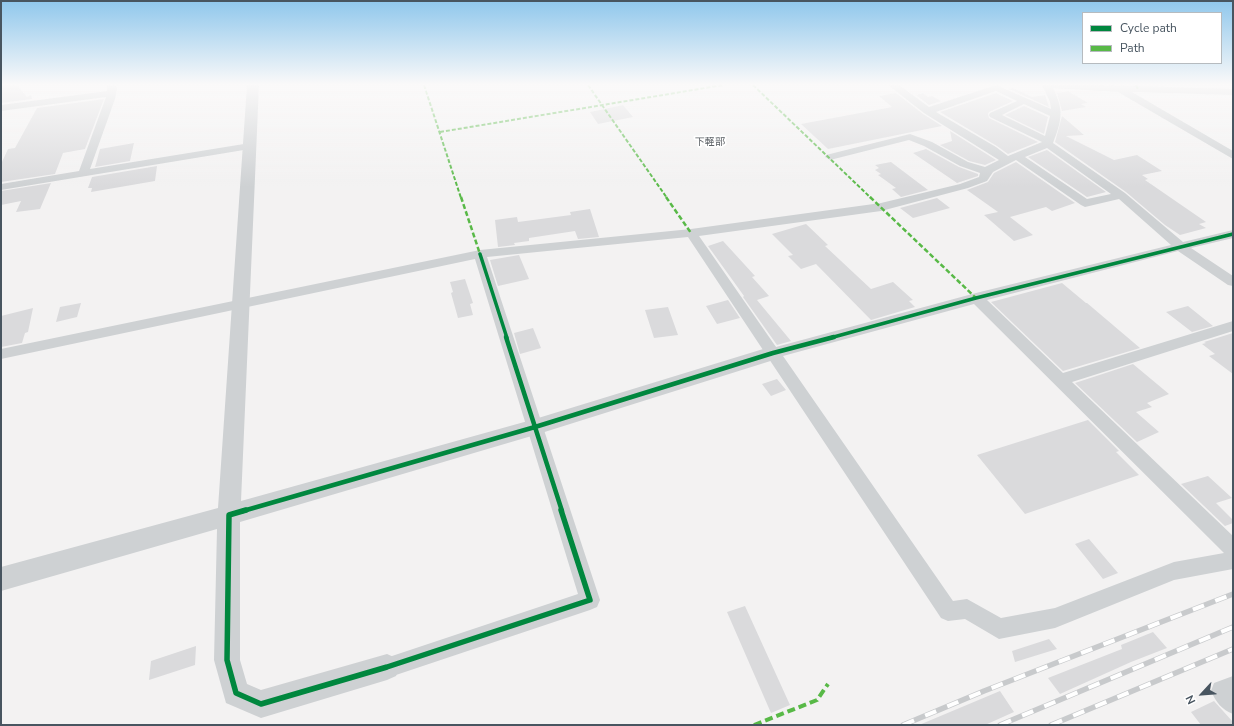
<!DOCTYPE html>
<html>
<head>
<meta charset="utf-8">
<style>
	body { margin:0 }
	#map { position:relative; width:1234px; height:726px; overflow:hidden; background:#f3f2f2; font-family:"Nunito Sans",sans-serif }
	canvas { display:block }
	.frame { position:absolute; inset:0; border:2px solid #485560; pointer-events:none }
	.legend { position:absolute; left:1082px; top:12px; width:140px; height:52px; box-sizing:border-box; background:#fff; border:1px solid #b6bbbf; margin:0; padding:5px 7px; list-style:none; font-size:12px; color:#485560 }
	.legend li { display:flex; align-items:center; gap:8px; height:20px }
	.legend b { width:20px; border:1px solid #b6bbbf }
	.north { position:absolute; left:1182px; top:674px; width:40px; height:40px; -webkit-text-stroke:3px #fff; paint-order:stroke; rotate:244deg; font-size:11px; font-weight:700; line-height:16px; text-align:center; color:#485560 }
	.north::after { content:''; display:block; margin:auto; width:14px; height:18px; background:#485560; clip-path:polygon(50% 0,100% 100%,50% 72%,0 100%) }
</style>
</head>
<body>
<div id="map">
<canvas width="1234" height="726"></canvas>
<div class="frame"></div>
<ul class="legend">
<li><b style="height:5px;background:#00873e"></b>Cycle path</li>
<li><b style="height:5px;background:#58b947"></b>Path</li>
</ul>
<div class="north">N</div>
</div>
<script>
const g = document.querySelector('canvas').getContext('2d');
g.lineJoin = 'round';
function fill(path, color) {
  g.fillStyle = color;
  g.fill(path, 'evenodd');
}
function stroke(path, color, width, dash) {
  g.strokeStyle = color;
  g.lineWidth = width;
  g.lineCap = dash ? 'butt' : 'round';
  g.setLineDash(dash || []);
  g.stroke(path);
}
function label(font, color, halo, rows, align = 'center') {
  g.font = font + ' "Nunito Sans","Noto Sans JP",sans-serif';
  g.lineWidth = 3.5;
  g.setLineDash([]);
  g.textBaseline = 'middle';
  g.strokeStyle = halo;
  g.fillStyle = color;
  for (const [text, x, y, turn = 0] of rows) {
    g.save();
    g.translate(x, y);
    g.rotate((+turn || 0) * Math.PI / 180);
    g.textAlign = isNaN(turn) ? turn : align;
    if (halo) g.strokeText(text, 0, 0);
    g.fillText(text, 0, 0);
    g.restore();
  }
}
fill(new Path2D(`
	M8 85H17L27 97 31 95 32 99 1 103V87Z
	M1013 88 1032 97 1045 95 1049 107 1009 89Z
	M1068 91 1088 103 1081 104 1086 107 1062 111 1057 93Z
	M896 93 923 114 942 126 828 149 801 124 892 107 879 96Z
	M923 93 928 97 932 96 941 101 929 105 916 95Z
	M996 93 1013 101 989 112 988 114 989 118 1038 142 1008 154 997 146 940 112Z
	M104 99 85 149 63 153 55 174 1 182V164L8 149 15 148 37 108Z
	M623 105 633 117 598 124 590 112Z
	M1024 106 1048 117 1044 134 1005 115Z
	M1062 116 1084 135 1066 136 1114 160 1137 155 1162 171 1142 175 1148 179 1145 180 1206 222 1199 224 1206 228 1180 235 1165 225 1126 192 1055 142Z
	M950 131 996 160 985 165 969 161 940 145 952 141Z
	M134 143 130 161 95 167 100 149Z
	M926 149 959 167 978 174V176L957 183 913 153Z
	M1047 150 1106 192 1087 197 1028 157Z
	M891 162 928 190 901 197 892 189 896 188 878 175 881 174 875 170 879 168 875 165Z
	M1016 162 1075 203 1052 211 1046 207 1010 217 1033 235 1014 241 984 215 998 212 967 190 988 182 994 173Z
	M157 166 155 181 91 192 92 188H88L92 177Z
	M51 183 40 209 16 212 21 201 1 205V191Z
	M937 198 950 208 913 218 900 208Z
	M590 209 599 237 578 239 575 231 529 238V241L514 243 515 245 498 247 495 220 517 217 518 222 571 215 570 212Z
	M806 224 828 245 825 246 871 289 893 282 913 300 909 301 915 307 871 320 816 264 801 269 788 256 793 255 772 234Z
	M723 241 755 276 752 277 769 296 757 300 791 341 777 345 743 297 744 296 708 246Z
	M519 255 529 279 498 286 490 260Z
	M465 279 473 303 470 304 473 315 458 318 451 293 453 292 450 282Z
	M1062 283 1086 303H1087L1140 348 1063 371 991 302Z
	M728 300 740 318 717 324 706 306Z
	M81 303 77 317 56 322 60 307Z
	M1188 306 1213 326 1192 332 1166 312Z
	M668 307 678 335 654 338 645 310Z
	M33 308 28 332 25 333 22 343 1 347V316Z
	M533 328 541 348 520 354 514 333Z
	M1233 333V374L1209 356 1215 354 1202 344 1206 343 1204 342Z
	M1133 364 1169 394 1147 403 1152 407 1136 412 1159 432 1137 442 1075 383Z
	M777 379 786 390 771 396 762 384Z
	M1088 420 1119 451 1116 452 1139 475 1025 514 977 455Z
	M1208 476 1232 498 1216 503 1233 520V523L1225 526 1181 484Z
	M1089 539 1118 573 1103 579 1075 544Z
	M745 606 790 705 771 713 727 612Z
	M1153 632 1167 648 1131 662 1060 694 1048 678 1122 649 1121 645Z
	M1049 639 1057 649 1015 662 1012 651Z
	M196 646 195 665 149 680 151 661Z
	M1000 691 1014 712 985 725H919Z
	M1214 701 1233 722V725H1201L1191 712Z`), '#dadadc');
fill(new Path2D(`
	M107 85 116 86 117 89 115 99 90 169 250 143 255 146 250 149 1 190V184L79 171 106 97 1 111V105L107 91Z
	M888 85H899L929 107 996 85 1051 109 1050 102 1042 85H1099L1233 89V95L1132 92 1233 151V159L1118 92 1053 88C1064 110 1062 120 1053 143L1125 193 1183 242 1233 230V238L1191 248 1233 276V286L1228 285 1178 251 987 300 1063 373 1233 321V331L1072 382 1233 536V569L1174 580 1055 628 999 639 965 619 948 621 941 618 688 237 487 257 600 600 597 607 590 610 387 678 380 674 376 667 380 660 578 594 475 259 1 359V349L480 250 691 229 881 203 960 184 979 177 980 173 960 166 924 146 909 140 830 160 825 157 826 155 910 134 932 142 968 162 985 167 999 160 924 113ZM996 91 1017 101 990 113 989 115 990 117 1042 142 1008 156 996 147 936 112ZM1024 104 1050 116 1045 136 1002 115ZM1047 148 1111 194 1087 199 1025 157ZM1016 160 1081 205 1085 207 1119 199 1171 245 976 293 776 347 699 236 881 211 968 188 987 181 993 172ZM974 304 1224 553 1174 562 1055 608 1001 618 967 599 953 601 783 356Z
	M1233 676V714C1222 710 1216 702 1211 691L1214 683Z`), '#ced1d3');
fill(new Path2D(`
	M247 85H259L241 501 535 419 773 346 780 348 782 353 780 358 535 435 240 522V660L247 684 261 690 387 654 396 658 400 667 396 676 387 680 261 718 226 703 214 660 217 529 1 591V567L218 508Z`), '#ced1d3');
const rail = new Path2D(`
	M903 725 984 691 1233 594
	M1000 725 1233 627
	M1051 725 1233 649`);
stroke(rail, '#c8cacc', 5.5);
stroke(rail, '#fff', 4, [12]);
stroke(new Path2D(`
	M424 85 461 198
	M588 85 667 198
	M753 85 871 198
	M1136 85 1138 89
	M440 132 723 85`), '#58b947', 2, [4, 2]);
stroke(new Path2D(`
	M461 197 480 254
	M666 197 691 233
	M870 197 976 298`), '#58b947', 2.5, [5, 2.5]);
stroke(new Path2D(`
	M754 725 817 700 828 684`), '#58b947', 4, [8, 4]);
stroke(new Path2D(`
	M480 254 507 338
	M830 338 976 298 1233 234`), '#00873e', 3.5);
stroke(new Path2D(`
	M506 337 535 427
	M535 427 562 511
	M535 427 773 353 834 337
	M243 511 535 427`), '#00873e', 4.5);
stroke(new Path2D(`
	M246 510 229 515 227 660 236 693 261 704 387 667 590 600 561 510`), '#00873e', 5.5);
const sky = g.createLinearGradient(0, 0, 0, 187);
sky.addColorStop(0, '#8fc7ec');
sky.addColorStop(0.45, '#faf9f9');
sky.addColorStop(1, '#faf9f900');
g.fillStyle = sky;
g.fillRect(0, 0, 1234, 187);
label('10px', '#5d6267', '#fff', [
	["下軽部",710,143]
]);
</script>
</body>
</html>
